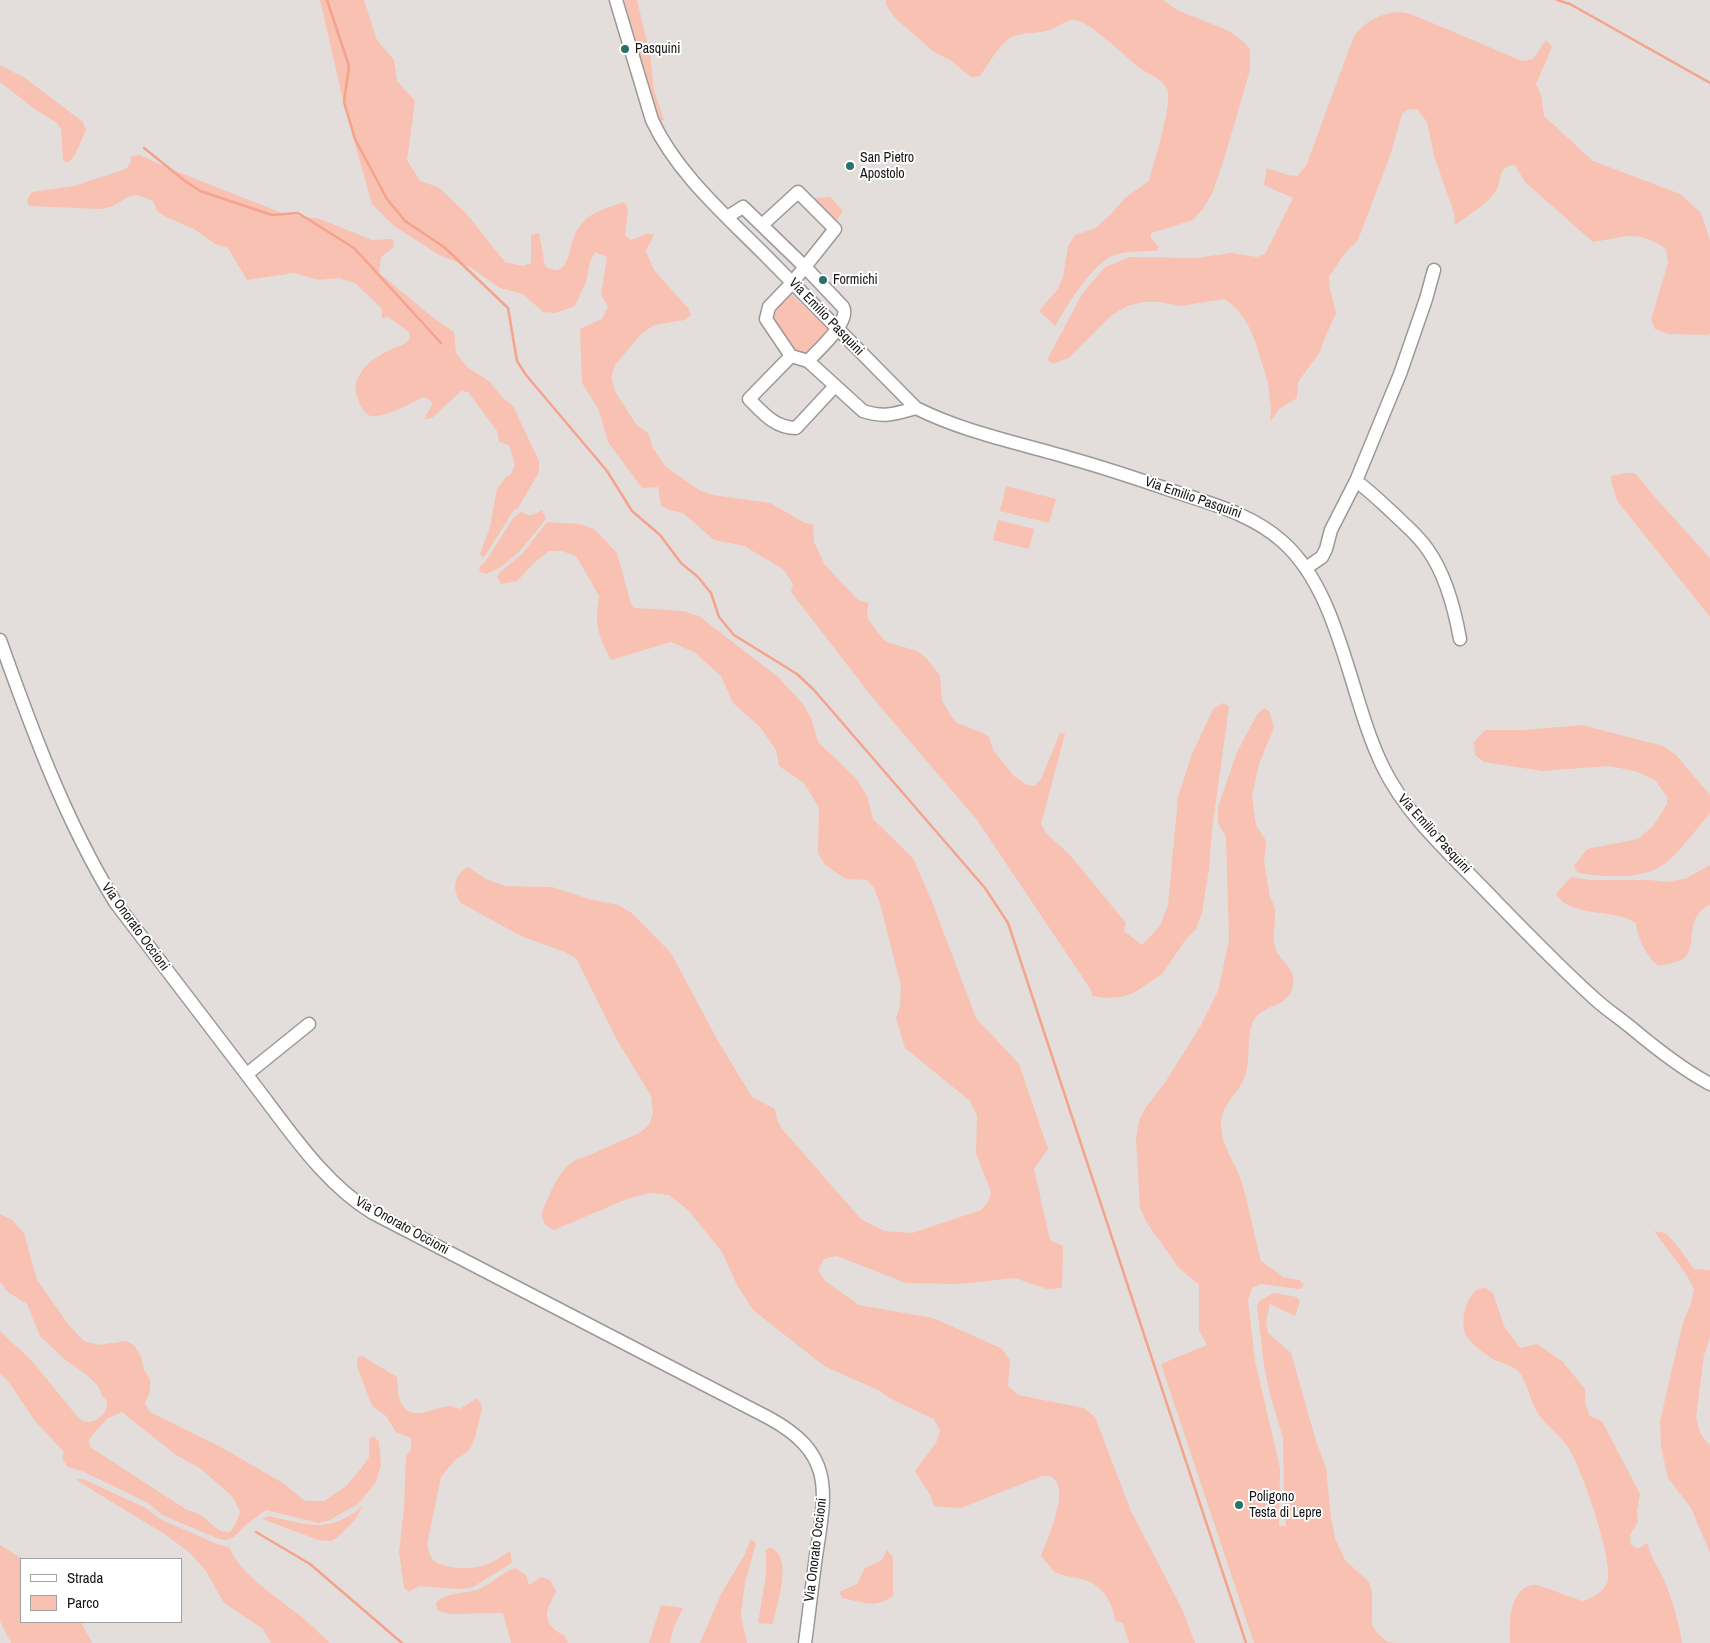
<!DOCTYPE html>
<html>
<head>
<meta charset="utf-8">
<style>
	body { margin:0 }
	#map { position:relative; width:1710px; height:1643px; overflow:hidden; background:#e3dedc; font-family:"Archivo Narrow",sans-serif }
	canvas { display:block }
	.legend { position:absolute; left:20px; top:1558px; width:162px; height:65px; box-sizing:border-box; background:#fff; border:1px solid #a2a1a1; margin:0; padding:6px 9px; list-style:none; font-size:15px; color:#171515 }
	.legend li { display:flex; align-items:center; gap:10px; height:25px }
	.legend b { width:25px; border:1px solid #a2a1a1 }
</style>
</head>
<body>
<div id="map">
<canvas width="1710" height="1643"></canvas>
<ul class="legend">
<li><b style="height:6px;background:#fff"></b>Strada</li>
<li><b style="height:14px;background:#f9c1b1"></b>Parco</li>
</ul>
</div>
<script>
const g = document.querySelector('canvas').getContext('2d');
g.lineJoin = 'round';
function fill(path, color) {
  g.fillStyle = color;
  g.fill(path, 'evenodd');
}
function stroke(path, color, width, dash) {
  g.strokeStyle = color;
  g.lineWidth = width;
  g.lineCap = dash ? 'butt' : 'round';
  g.setLineDash(dash || []);
  g.stroke(path);
}
function label(font, color, halo, rows, align = 'center') {
  g.font = font + ' "Archivo Narrow",sans-serif';
  g.lineWidth = 4;
  g.setLineDash([]);
  g.textBaseline = 'middle';
  g.strokeStyle = halo;
  g.fillStyle = color;
  for (const [text, x, y, turn = 0] of rows) {
    g.save();
    g.translate(x, y);
    g.rotate((+turn || 0) * Math.PI / 180);
    g.textAlign = isNaN(turn) ? turn : align;
    if (halo) g.strokeText(text, 0, 0);
    g.fillText(text, 0, 0);
    g.restore();
  }
}
fill(new Path2D(`
	M320 0H364L377 40 394 60 397 81 415 101 407 160 420 181 438 187 466 213 505 262 523 266 531 263V235L539 233 545 266C570 282 568 246 576 232 578 228 582 223 585 220 595 210 611 207 624 202L628 209 625 235 631 240 648 233 654 235 646 251 654 270 688 308 691 315 685 320 654 325 641 334 615 365 611 377 615 391 636 424 648 433 653 448 666 467 699 490 713 495 770 503 805 523 813 524 814 542 825 565 858 600 869 603 867 611 868 619 883 639 887 642 917 651 925 657 940 675 942 701 952 717 957 723 981 732 989 737 993 750 1014 776 1025 784 1034 786 1041 779 1060 733 1065 734 1041 824 1047 834 1070 855 1126 923 1124 931 1142 945 1160 926 1168 905 1178 797 1192 754 1213 709 1223 703 1229 707 1212 830 1209 869 1202 913 1196 929 1184 942 1162 974 1132 994 1120 997 1104 998 1092 996 1091 990 977 820 872 697 791 592 793 584 783 569 744 546 714 540 683 513 669 510 661 505 658 487 642 488 608 442 599 410 582 383 580 329 602 319 608 307 601 294 607 257 595 252 590 262 586 282 575 306 555 313 543 312 523 294 500 288 470 267 439 255 394 226 372 204 345 109Z
	M624 0H637L650 54 654 90 664 120 660 121Z
	M886 0H1163L1177 10 1229 31 1245 43 1250 50V70L1225 156 1212 194 1202 210 1193 220 1151 233V238L1159 247 1156 251C1142 251 1127 251 1114 255 1093 263 1066 307 1055 326L1039 311 1058 289 1063 277 1068 246 1075 235 1096 228 1111 214 1125 198 1149 181C1154 162 1171 108 1168 92 1166 79 1146 74 1137 66 1124 55 1091 23 1076 20 1067 19 1059 26 1052 29 1040 34 1026 32 1014 36 1001 41 988 65 980 76L971 77 950 60 934 52 894 17 886 5Z
	M1398 12 1411 14 1522 61 1533 59 1546 40 1552 47 1536 84 1541 95 1544 116 1593 161 1680 194 1701 213 1710 240V333L1708 335 1668 334 1655 329 1651 320 1668 263 1666 249C1637 229 1626 237 1593 242L1525 182 1515 165C1497 165 1503 180 1496 191 1486 205 1469 215 1455 225L1454 213 1434 156 1427 122 1417 109 1407 110 1402 114 1391 153 1358 240 1345 253 1329 277 1330 289 1336 313 1323 342 1320 352 1298 382 1297 398 1279 409 1270 422 1271 409 1268 383 1255 341 1247 323 1236 308 1225 299 1180 306 1161 302H1142L1127 306 1112 315 1069 358 1053 364 1047 360 1082 294 1105 267 1130 257 1195 258 1232 253 1257 257 1265 254 1293 198 1264 185 1267 168 1288 175 1297 176 1306 166 1354 36C1366 21 1379 14 1398 12Z
	M0 65 25 78 83 122 86 130 75 155 69 162 63 161 61 129 57 123 36 110 0 82Z
	M140 155 168 168 282 213 320 219 372 240 393 239 394 247 381 257 379 273 431 316 454 332 456 353 467 367 489 381 503 398 513 406 539 461V472L518 508 514 510 485 556 482 557 480 554 490 527 497 489 506 477 511 474 515 465 509 445 499 442 497 431 468 392 461 391 432 418 424 419 432 405 430 400 423 397C409 404 388 417 372 416 362 416 354 393 356 384 357 378 361 372 365 367 371 360 382 354 390 350 397 346 405 346 410 339L409 332 388 317 382 318V309L355 283 340 278 319 280 294 273 247 280 228 248 215 244 194 229 166 217 157 211 153 201 137 195 130 196 111 207 100 209 29 206C26 200 28 197 32 192L74 186 126 169 131 162V156Z
	M830 197 843 211 835 223 814 198Z
	M788 291 830 331 808 354 794 350 773 320 772 311Z
	M1626 473H1635L1653 495 1710 558V617L1618 502 1612 485 1611 476Z
	M1006 486 1056 499 1049 523 1000 511Z
	M542 510 546 519C529 540 513 564 486 574L480 572 479 567 485 562 514 517 521 512C530 517 534 515 542 510Z
	M998 520 1034 529 1029 549 993 540Z
	M547 522 580 524 594 529 617 553 631 604 634 608 683 611 699 616 778 677 803 704 811 718 818 742 856 778 867 796 873 819 913 858 931 899 976 1018 1019 1064 1048 1149 1034 1169 1050 1240 1063 1246 1062 1288 1047 1289 1015 1278 959 1284 906 1283 837 1256 824 1259 818 1270 825 1281 859 1305 933 1318 1001 1348 1010 1360 1008 1386 1018 1395 1084 1408 1095 1417 1131 1511 1183 1611 1195 1643H1129L1123 1623 1115 1621C1113 1604 1104 1588 1088 1581 1078 1577 1066 1577 1057 1573 1051 1570 1046 1561 1041 1556 1047 1541 1070 1490 1053 1478 1050 1475 1046 1476 1042 1476L961 1508 934 1506 930 1495 915 1471 936 1443 940 1431 934 1419 889 1398 880 1391 824 1366 753 1310 737 1285 722 1252 688 1210 669 1195 649 1193 627 1199 554 1230 545 1225 541 1214C551 1193 560 1161 585 1157L639 1133 649 1125 653 1114 651 1096 617 1040 576 958 565 952 521 936 461 903C452 890 453 875 468 867L486 879 505 886 552 887 589 899 618 905 632 913 671 953 718 1041 752 1097 775 1109 777 1120 782 1129 861 1219 884 1231 912 1233 981 1210 988 1202 991 1192 976 1153 977 1116 970 1101 905 1048 896 1018 900 1006 901 986 880 904 874 888 867 880 846 879 825 865 818 853 819 808 804 783 779 766 776 750 760 727 733 703 721 676 694 652 671 642 611 660C598 634 594 626 599 596L576 556 562 551H549L535 562 517 581 501 584 497 577 499 573 522 554Z
	M1264 708 1269 711 1274 727 1259 764 1252 796 1256 825 1265 839 1266 844 1264 861 1270 898C1280 910 1272 928 1274 942 1276 961 1296 965 1293 984 1291 1005 1271 1003 1258 1015 1245 1026 1251 1057 1246 1073 1241 1093 1220 1103 1221 1127 1222 1146 1235 1163 1241 1180 1249 1206 1254 1234 1261 1261L1283 1277 1300 1280 1304 1286 1300 1289 1261 1284 1252 1288 1248 1300 1255 1361 1280 1468 1279 1526H1286L1284 1501 1283 1438 1270 1395 1264 1365 1257 1306 1259 1301 1274 1293 1297 1297 1300 1302 1295 1316 1270 1304 1266 1322 1268 1333 1291 1353 1316 1441 1326 1468 1331 1517 1335 1538 1345 1560 1369 1582 1372 1592V1625L1378 1634 1388 1642 1397 1643H1254L1161 1364 1207 1345 1199 1330V1285L1178 1267 1147 1223 1140 1208 1136 1139 1139 1121 1146 1107 1166 1081 1201 1025 1218 991 1229 940 1226 837 1218 823V807L1237 752 1258 713Z
	M1582 725 1663 746 1676 755 1710 795V813L1706 818C1695 831 1680 851 1667 862 1643 881 1607 877 1578 873L1574 866 1587 849 1638 839 1653 826 1667 804V797L1655 780 1635 771 1609 766 1543 771 1484 762 1475 755 1474 742 1485 730H1522Z
	M1710 865V905C1683 916 1698 948 1684 958 1678 963 1665 964 1658 966 1647 957 1637 937 1636 923 1614 908 1569 918 1556 894L1571 877 1590 880H1650L1667 882 1687 878Z
	M0 1214 12 1220 24 1233 37 1280 68 1324 84 1341 98 1345 126 1341 134 1345 141 1356 144 1370 150 1379V1391L145 1403 150 1412 219 1446 283 1483 305 1501H324L346 1486 360 1470 369 1457V1439L374 1436 379 1442 381 1465 376 1482 358 1504 328 1521 318 1523 266 1510 248 1523 234 1537 226 1540 219 1539 162 1515 148 1503 84 1472 68 1467 62 1459 64 1452 35 1421 8 1381 0 1373V1331L31 1360 77 1416C79 1418 81 1420 83 1421 96 1425 108 1413 107 1401L102 1396 98 1386 88 1376 63 1358 40 1336 27 1304 8 1292 0 1282ZM122 1412 176 1455 201 1469 233 1497 240 1512 236 1523 230 1532C215 1533 210 1520 199 1514 195 1512 191 1511 187 1510L90 1447 89 1439 108 1418Z
	M1654 1231 1666 1233 1679 1248 1694 1269 1710 1270V1338L1704 1355 1696 1417 1700 1433 1710 1446V1553L1691 1508 1668 1478 1661 1447 1660 1421 1683 1322 1691 1304 1694 1289 1686 1274Z
	M1486 1288 1493 1293 1504 1326 1520 1348 1537 1344 1563 1362 1585 1389V1403L1590 1416 1602 1421 1640 1494 1637 1511 1638 1522 1630 1535 1631 1545 1638 1549 1647 1543C1651 1558 1659 1568 1665 1582 1673 1602 1679 1622 1682 1643H1510C1509 1624 1509 1586 1535 1585 1541 1585 1574 1599 1583 1601 1593 1598 1605 1591 1608 1580 1612 1557 1581 1465 1567 1446 1559 1435 1547 1426 1539 1415 1530 1403 1528 1381 1517 1370 1511 1365 1500 1363 1493 1359 1487 1356 1471 1343 1467 1337 1459 1325 1465 1296 1479 1289 1481 1288 1484 1288 1486 1288Z
	M362 1356 397 1377C398 1384 397 1393 400 1400 410 1425 433 1407 449 1406 452 1406 457 1408 460 1409L477 1398 481 1404 482 1410 474 1440 470 1449 465 1454 456 1459 441 1477 427 1544C428 1549 429 1554 432 1559 442 1569 469 1570 482 1566 492 1563 501 1557 510 1551L512 1563 471 1588 457 1589 419 1586 409 1592 404 1588 399 1552 404 1508 406 1456 411 1449V1438L396 1432 386 1416 372 1406 357 1366 358 1357Z
	M76 1479H83L146 1508 160 1519 217 1544 229 1547C241 1575 272 1593 295 1612 308 1621 319 1633 330 1643H271L263 1629 224 1603 206 1571 190 1553 166 1535 89 1488Z
	M363 1506 354 1521 338 1537 331 1541 318 1540 262 1519 269 1516C308 1525 329 1534 363 1506Z
	M751 1539 756 1543 745 1583 741 1615 747 1643H700L721 1594 744 1556Z
	M0 1545 23 1559H21V1622H81L92 1643H11L0 1621Z
	M770 1547C794 1558 777 1603 773 1624L758 1623 766 1575V1550Z
	M887 1550 893 1557V1596C875 1609 862 1602 842 1598L839 1592 857 1584 865 1568 882 1560Z
	M515 1568 526 1575 529 1585 541 1577 550 1580 556 1591C554 1597 547 1607 547 1614 547 1624 555 1632 564 1635L568 1643H511L503 1613 450 1614 438 1611 436 1603C446 1592 463 1594 477 1590 490 1585 501 1573 515 1568Z
	M661 1605 683 1608 674 1627 670 1643H649Z`), '#f9c1b1');
stroke(new Path2D(`
	M327 0 349 66 344 102 355 139 387 199 405 221 444 247 508 308 517 361 526 375 607 471 632 511 660 535 681 563 698 577 711 593 719 617 734 635 797 674 814 690 985 888 1008 923 1246 1643
	M1557 0 1570 4 1710 83
	M144 148 185 181 200 191 272 215 298 213 354 248 441 343
	M256 1532 310 1564 402 1643`), '#f4a38c', 2.5);
const minor = new Path2D(`
	M616 0 652 120C676 172 724 214 764 254 815 305 865 357 916 408 966 433 1020 443 1073 459 1109 469 1144 481 1179 493 1215 505 1253 515 1283 542 1341 594 1349 698 1383 767 1406 814 1445 849 1481 886 1518 924 1555 963 1595 999 1607 1010 1621 1019 1634 1030 1658 1050 1682 1069 1710 1084
	M727 217 743 207 805 267 843 307C851 322 818 350 808 361L863 411C884 418 895 414 916 408
	M762 225 798 192 835 229 792 283 769 307 766 319 791 356 808 361
	M791 356 749 399C763 413 775 428 796 428L835 386
	M1356 481C1370 491 1381 502 1394 514 1405 525 1419 536 1428 550 1445 574 1455 611 1460 639
	M1306 568 1322 557 1326 549 1331 530 1356 481 1400 374 1426 299 1434 270
	M0 640C32 730 65 820 115 902 161 962 207 1023 253 1083 288 1128 323 1183 373 1213L769 1418C835 1454 826 1491 816 1556 812 1585 809 1614 805 1643
	M247 1074 309 1024`);
stroke(minor, '#9d9897', 15);
stroke(minor, '#fff', 12);
for (const [x, y, r, color] of [
	[625,49,5,"#29726b"],
	[850,166,5,"#29726b"],
	[823,280,5,"#29726b"],
	[1239,1505,5,"#29726b"]
]) {
  const dot = new Path2D();
  dot.arc(x, y, r, 0, 2 * Math.PI);
  g.fillStyle = color;
  g.fill(dot);
  stroke(dot, '#fff', 2);
}
label('14px', '#171515', '#fff', [
	["Pasquini",635,49],
	["San Pietro",860,158],
	["Apostolo",860,174],
	["Formichi",833,280],
	["Poligono",1249,1497],
	["Testa di Lepre",1249,1513]
], 'left');
label('14px', '#171515', '#fff', [
	["Via Emilio Pasquini",826,317,46],
	["Via Emilio Pasquini",1193,498,19],
	["Via Emilio Pasquini",1434,834,48],
	["Via Onorato Occioni",135,927,54],
	["Via Onorato Occioni",402,1226,29],
	["Via Onorato Occioni",816,1550,-83]
]);
</script>
</body>
</html>
